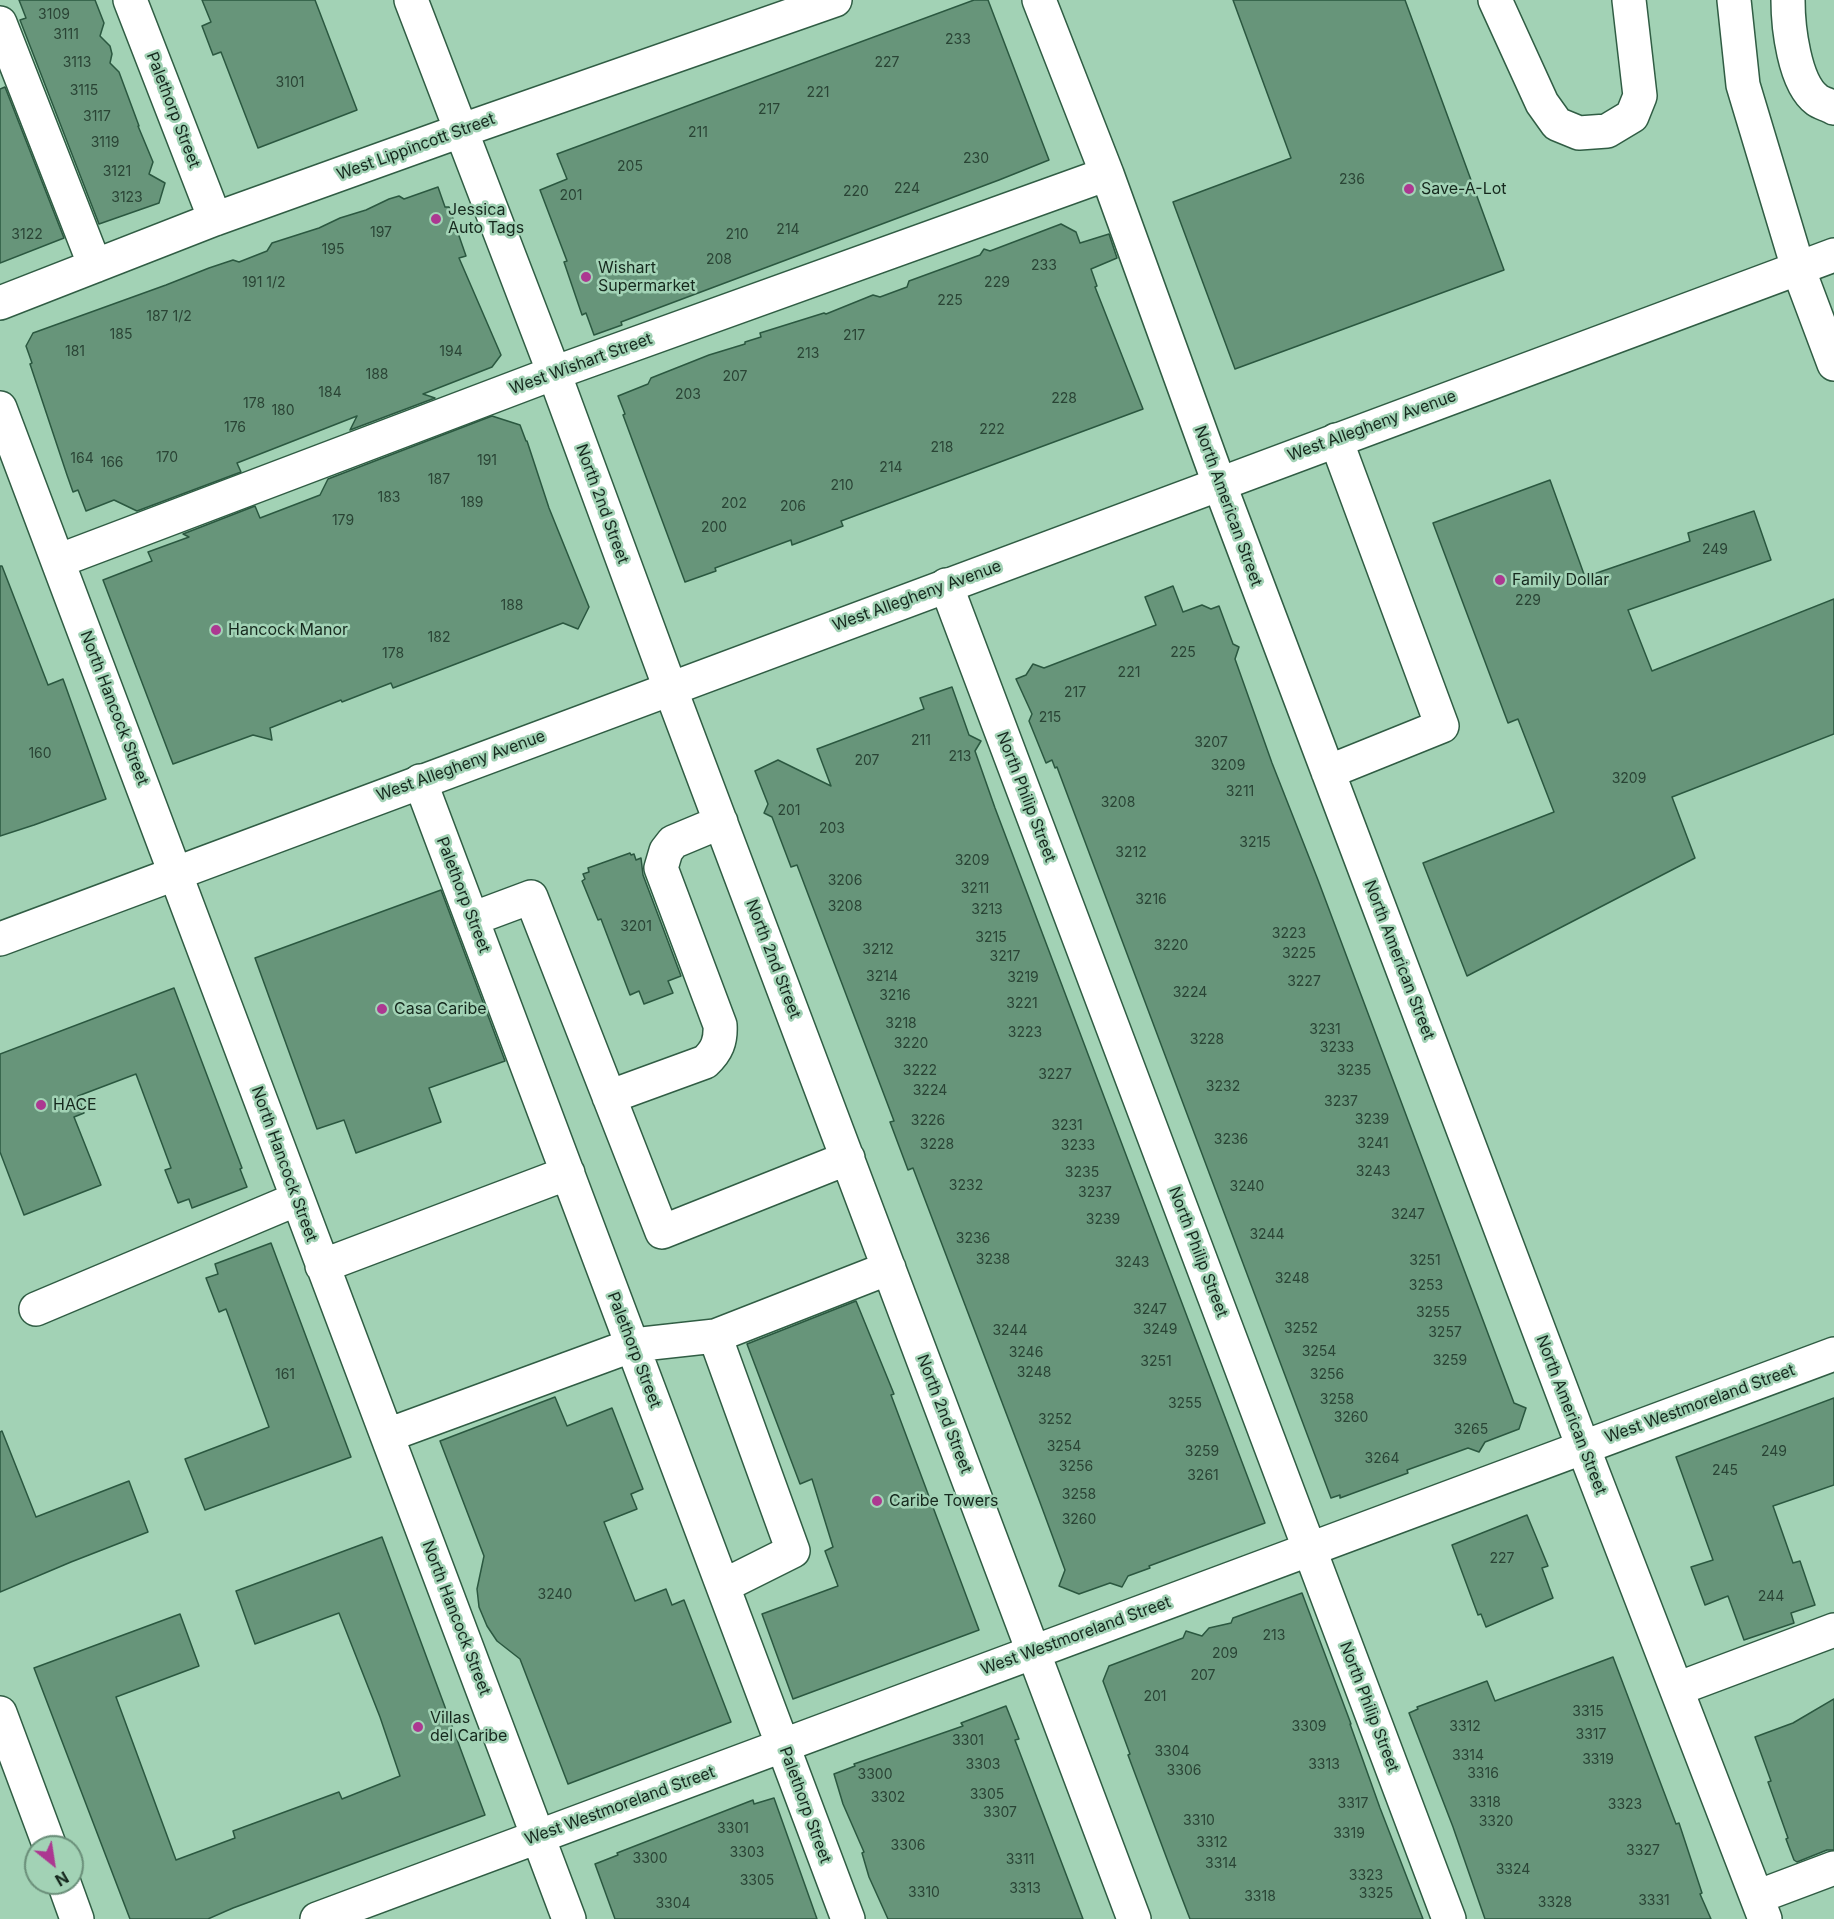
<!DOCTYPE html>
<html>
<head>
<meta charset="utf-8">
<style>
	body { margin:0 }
	#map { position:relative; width:1834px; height:1919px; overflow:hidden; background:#a2d2b5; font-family:Inter,sans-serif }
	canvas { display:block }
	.north { position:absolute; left:24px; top:1835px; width:60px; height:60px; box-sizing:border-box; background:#a2d2b5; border:2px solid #6a8e79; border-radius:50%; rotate:150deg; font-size:16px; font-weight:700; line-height:24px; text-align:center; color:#16291e }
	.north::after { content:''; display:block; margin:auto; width:21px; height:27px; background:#ac3891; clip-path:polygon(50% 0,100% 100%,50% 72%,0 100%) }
</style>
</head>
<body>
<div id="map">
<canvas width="1834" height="1919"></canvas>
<div class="north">N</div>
</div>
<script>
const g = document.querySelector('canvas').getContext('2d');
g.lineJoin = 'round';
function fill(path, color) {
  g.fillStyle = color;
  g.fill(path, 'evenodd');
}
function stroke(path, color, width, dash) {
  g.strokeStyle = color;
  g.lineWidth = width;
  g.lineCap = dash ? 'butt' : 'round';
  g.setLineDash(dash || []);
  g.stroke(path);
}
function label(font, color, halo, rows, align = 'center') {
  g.font = font + ' Inter,sans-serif';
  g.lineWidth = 5;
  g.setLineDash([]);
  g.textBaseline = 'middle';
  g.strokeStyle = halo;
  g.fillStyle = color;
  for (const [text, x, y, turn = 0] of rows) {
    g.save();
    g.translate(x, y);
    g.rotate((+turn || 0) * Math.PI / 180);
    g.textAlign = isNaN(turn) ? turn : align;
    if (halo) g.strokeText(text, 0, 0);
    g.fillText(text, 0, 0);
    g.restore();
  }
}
const building = new Path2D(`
	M19 0H95L104 23 100 36 110 46 112 54 110 63 119 72 139 126H138L153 162 149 174 165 183 159 203 99 224 20 20 26 18Z
	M202 0H315L357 110 258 148 221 52 213 55 202 26 211 22Z
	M974 0H988L1049 160 999 180 621 322 622 325 594 335 586 313 582 315 564 262 567 261 540 190 567 179 557 154Z
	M1233 0H1405L1504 270 1235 369 1173 202 1291 158Z
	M5 87 64 238 0 263V89Z
	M438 187 445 207H449L466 256 459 258 501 355 492 367 423 394 435 398 350 430 357 416 237 463 241 472 137 511 114 500 86 511 78 490 73 492 67 475 30 364 32 363 26 346 33 333 166 285 209 268 233 260 239 262 267 251 272 243 319 228 340 218 366 210 389 199 399 196 404 199Z
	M1061 224 1076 232 1080 243 1109 234 1117 258 1091 269 1097 286 1095 287 1143 409 841 521 843 526 792 545 791 540 715 568 716 571 685 582 623 415 625 414 618 396 648 384 651 378 709 355 745 344V342L761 337 760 333 824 313 826 314 873 295 880 297 907 287 909 281 980 255 984 249 990 251Z
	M492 416 520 425 526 441H527L549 508 589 607 578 629 563 623 393 688 391 683 342 702 341 700 270 728 272 740 253 735 173 764 103 580 152 561 148 552 189 537 183 534 255 506 260 518 320 495 328 479Z
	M1550 480 1585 577 1690 541 1688 533 1754 511 1771 560 1628 610 1652 671 1834 599V734L1672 797 1695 858 1467 976 1423 863 1554 812 1518 719 1508 723 1433 523Z
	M0 566H2L48 685 63 679 106 799 34 825 0 836Z
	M1173 586 1183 612 1202 605 1211 609 1219 606 1233 644 1239 647 1235 659 1272 763 1318 880 1514 1403 1526 1408 1519 1429 1485 1442 1479 1452 1468 1448 1407 1470 1408 1473 1340 1498V1495L1331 1498 1057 767 1055 768 1052 760 1046 763 1029 721 1032 714 1016 679 1026 675 1033 664 1044 668 1156 625 1145 597Z
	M952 687 969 735 981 741 975 751 995 808 1265 1523 1149 1566 1150 1568 1128 1576 1122 1587 1110 1583 1079 1594 1059 1586 1065 1570 1038 1497 913 1168 908 1170 890 1122 894 1121 797 865 791 867 772 817 764 813 768 804 755 771 778 760 831 786 817 749 924 709 920 698Z
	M630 853 631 855 634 854 636 860 641 858 643 875 681 976 668 981 673 993 644 1004 639 991 630 995 601 919 598 920 582 881 585 879 583 874 589 872 588 868Z
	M441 890 505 1061 429 1088 441 1122 356 1153 344 1120 317 1129 255 958Z
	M174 988 242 1168 240 1169 247 1187 192 1208 189 1199 178 1203 165 1170 171 1168 136 1074 78 1096 84 1113 74 1117 101 1185 24 1215 0 1152V1054Z
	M271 1243 351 1457 205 1510 185 1459 269 1427 226 1309 219 1312 206 1278 218 1274 215 1264Z
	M856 1301 894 1394 891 1395 979 1630 793 1699 762 1614 838 1586 825 1551 833 1547 812 1479 800 1484 747 1344Z
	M555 1397 567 1426 612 1408 643 1489 631 1494 637 1509 604 1522 635 1601 666 1589 672 1605 684 1600 731 1722 568 1784 520 1659 497 1641 487 1626 479 1607 477 1589 484 1556 440 1441Z
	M1834 1398V1485L1773 1506 1793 1563 1800 1561 1815 1605 1791 1613 1794 1623 1744 1640 1728 1596 1705 1605 1691 1567 1713 1560 1676 1457Z
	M2 1431 36 1517 129 1481 148 1532 71 1562 0 1592V1432Z
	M1527 1515 1548 1566 1542 1568 1553 1598 1486 1627 1481 1614 1478 1615 1452 1545Z
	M382 1537 485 1815 233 1908 208 1919H130L34 1668 180 1614 199 1666 116 1697 176 1860 235 1838 233 1831 339 1792 342 1799 400 1776 380 1717 339 1613 255 1644 236 1591Z
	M1302 1593 1351 1724H1350L1380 1808 1423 1919H1190L1170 1867 1128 1755 1130 1754 1103 1681 1109 1666 1183 1638 1186 1631 1202 1636 1209 1628 1231 1623 1233 1618Z
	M1613 1657 1676 1824 1679 1823 1702 1893 1700 1894 1711 1919H1485L1453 1827 1409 1713 1418 1709 1417 1707 1487 1681 1495 1701Z
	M1834 1699V1850H1827L1797 1862 1794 1860 1786 1839 1788 1838 1768 1782 1771 1781 1755 1737 1793 1723Z
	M1006 1706 1019 1739 1015 1740 1083 1919H888L869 1877 862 1853 864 1852 843 1804 834 1774 855 1766 854 1764 963 1726 961 1723Z
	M774 1798 817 1919H615L595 1864 618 1855 617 1853 753 1800 754 1804Z`);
fill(building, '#67957a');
stroke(building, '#2b5840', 1.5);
const minor = new Path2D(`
	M130 0 215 219
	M411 0 554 373 670 688 1134 1919
	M1039 0 1107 174 1219 483 1583 1447 1765 1919
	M1495 0 1542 103 1557 124 1579 133 1607 131 1632 116 1640 96 1629 0
	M1734 0 1743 85 1798 268 1834 364
	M1788 0C1788 26 1794 83 1817 100 1821 103 1829 105 1834 108
	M0 23 95 266
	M0 303 215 219 460 131 835 0
	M0 408 569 1919
	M58 561 554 373 1107 174
	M946 585 1449 1919
	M1328 772 1442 726 1336 440
	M420 781 848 1919
	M472 919 531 897 662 1232 848 1158
	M609 1097 705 1062C717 1051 721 1041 720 1025L661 868 666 851 673 842 721 822
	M322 1266 568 1173
	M36 1309 297 1199
	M715 1336 793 1551 723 1586
	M388 1435 633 1345 715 1336 889 1268
	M1677 1689 1834 1630
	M0 1713 50 1847
	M64 1883 77 1919
	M1757 1897 1834 1868
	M317 1919 1834 1354`);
const major = new Path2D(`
	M0 939 1834 255`);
stroke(minor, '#305d44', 36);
stroke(major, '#305d44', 36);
stroke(minor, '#fff', 33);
stroke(major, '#fff', 33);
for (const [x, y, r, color] of [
	[1409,189,6,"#ac3891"],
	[436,219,6,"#ac3891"],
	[586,277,6,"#ac3891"],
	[1500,580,6,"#ac3891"],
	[216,630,6,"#ac3891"],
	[382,1009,6,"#ac3891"],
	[41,1105,6,"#ac3891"],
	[877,1501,6,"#ac3891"],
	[418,1727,6,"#ac3891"]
]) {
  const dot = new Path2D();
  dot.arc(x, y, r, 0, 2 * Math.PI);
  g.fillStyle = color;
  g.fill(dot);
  stroke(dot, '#a2d2b5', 2);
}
label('14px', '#2a4435', null, [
	["3109",54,15],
	["3111",66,35],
	["233",958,40],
	["3113",77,63],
	["227",887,63],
	["3101",290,83],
	["3115",84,91],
	["221",818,93],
	["217",769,110],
	["3117",97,117],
	["211",698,133],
	["3119",105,143],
	["230",976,159],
	["205",630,167],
	["3121",117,172],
	["236",1352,180],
	["224",907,189],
	["220",856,192],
	["201",571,196],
	["3123",127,198],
	["214",788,230],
	["197",381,233],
	["3122",27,235],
	["210",737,235],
	["195",333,250],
	["208",719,260],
	["233",1044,266],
	["191 1/2",264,283],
	["229",997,283],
	["225",950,301],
	["187 1/2",169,317],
	["185",121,335],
	["217",854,336],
	["181",75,352],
	["194",451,352],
	["213",808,354],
	["188",377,375],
	["207",735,377],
	["184",330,393],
	["203",688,395],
	["228",1064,399],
	["178",254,404],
	["180",283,411],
	["176",235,428],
	["222",992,430],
	["218",942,448],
	["170",167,458],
	["164",82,459],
	["191",487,461],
	["166",112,463],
	["214",891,468],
	["187",439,480],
	["210",842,486],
	["183",389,498],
	["189",472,503],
	["202",734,504],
	["206",793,507],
	["179",343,521],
	["200",714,528],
	["249",1715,550],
	["229",1528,601],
	["188",512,606],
	["182",439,638],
	["225",1183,653],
	["178",393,654],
	["221",1129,673],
	["217",1075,693],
	["215",1050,718],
	["211",921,741],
	["3207",1211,743],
	["160",40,754],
	["213",960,757],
	["207",867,761],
	["3209",1228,766],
	["3209",1629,779],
	["3211",1240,792],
	["3208",1118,803],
	["201",789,811],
	["203",832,829],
	["3215",1255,843],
	["3212",1131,853],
	["3209",972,861],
	["3206",845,881],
	["3211",975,889],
	["3216",1151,900],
	["3208",845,907],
	["3213",987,910],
	["3201",636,927],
	["3223",1289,934],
	["3215",991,938],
	["3220",1171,946],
	["3212",878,950],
	["3225",1299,954],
	["3217",1005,957],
	["3214",882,977],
	["3219",1023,978],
	["3227",1304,982],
	["3224",1190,993],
	["3216",895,996],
	["3221",1022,1004],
	["3218",901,1024],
	["3231",1325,1030],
	["3223",1025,1033],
	["3228",1207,1040],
	["3220",911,1044],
	["3233",1337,1048],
	["3222",920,1071],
	["3235",1354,1071],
	["3227",1055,1075],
	["3232",1223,1087],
	["3224",930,1091],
	["3237",1341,1102],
	["3239",1372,1120],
	["3226",928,1121],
	["3231",1067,1126],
	["3236",1231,1140],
	["3241",1373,1144],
	["3228",937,1145],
	["3233",1078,1146],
	["3243",1373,1172],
	["3235",1082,1173],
	["3232",966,1186],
	["3240",1247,1187],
	["3237",1095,1193],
	["3247",1408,1215],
	["3239",1103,1220],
	["3244",1267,1235],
	["3236",973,1239],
	["3238",993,1260],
	["3251",1425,1261],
	["3243",1132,1263],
	["3248",1292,1279],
	["3253",1426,1286],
	["3247",1150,1310],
	["3255",1433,1313],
	["3252",1301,1329],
	["3249",1160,1330],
	["3244",1010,1331],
	["3257",1445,1333],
	["3254",1319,1352],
	["3246",1026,1353],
	["3259",1450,1361],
	["3251",1156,1362],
	["3248",1034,1373],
	["161",285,1375],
	["3256",1327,1375],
	["3258",1337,1400],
	["3255",1185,1404],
	["3260",1351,1418],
	["3252",1055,1420],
	["3265",1471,1430],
	["3254",1064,1447],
	["3259",1202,1452],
	["249",1774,1452],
	["3264",1382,1459],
	["3256",1076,1467],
	["245",1725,1471],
	["3261",1203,1476],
	["3258",1079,1495],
	["3260",1079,1520],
	["227",1502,1559],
	["3240",555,1595],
	["244",1771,1597],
	["213",1274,1636],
	["209",1225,1654],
	["207",1203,1676],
	["201",1155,1697],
	["3315",1588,1712],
	["3309",1309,1727],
	["3312",1465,1727],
	["3317",1591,1735],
	["3301",968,1741],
	["3304",1172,1752],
	["3314",1468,1756],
	["3319",1598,1760],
	["3303",983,1765],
	["3313",1324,1765],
	["3306",1184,1771],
	["3316",1483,1774],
	["3300",875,1775],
	["3305",987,1795],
	["3302",888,1798],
	["3318",1485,1803],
	["3317",1353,1804],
	["3323",1625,1805],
	["3307",1000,1813],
	["3310",1199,1821],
	["3320",1496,1822],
	["3301",733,1829],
	["3319",1349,1834],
	["3312",1212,1843],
	["3306",908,1846],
	["3327",1643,1851],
	["3303",747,1853],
	["3300",650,1859],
	["3311",1020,1860],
	["3314",1221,1864],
	["3324",1513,1870],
	["3323",1366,1876],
	["3305",757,1881],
	["3313",1025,1889],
	["3310",924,1893],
	["3325",1376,1894],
	["3318",1260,1897],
	["3331",1654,1901],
	["3328",1555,1903],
	["3304",673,1904]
]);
label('16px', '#16291e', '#a2d2b5', [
	["Palethorp Street",173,110,69],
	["West Lippincott Street",416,147,-20],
	["West Wishart Street",581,364,-20],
	["West Allegheny Avenue",1372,426,-20],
	["North 2nd Street",602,504,70],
	["North American Street",1228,506,70],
	["West Allegheny Avenue",917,596,-20],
	["North Hancock Street",114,708,69],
	["West Allegheny Avenue",461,766,-20],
	["North Philip Street",1026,797,69],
	["Palethorp Street",463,895,69],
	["North 2nd Street",773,959,69],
	["North American Street",1399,960,69],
	["North Hancock Street",284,1164,70],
	["North Philip Street",1198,1252,69],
	["Palethorp Street",634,1350,69],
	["West Westmoreland Street",1700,1404,-20],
	["North 2nd Street",944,1414,69],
	["North American Street",1571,1415,69],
	["North Hancock Street",456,1618,69],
	["West Westmoreland Street",1076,1636,-20],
	["North Philip Street",1369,1707,69],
	["Palethorp Street",805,1805,70],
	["West Westmoreland Street",620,1806,-20]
]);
label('16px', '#16291e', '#a2d2b5', [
	["Save-A-Lot",1421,189],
	["Jessica",448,210],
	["Auto Tags",448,228],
	["Wishart",598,268],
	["Supermarket",598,286],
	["Family Dollar",1512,580],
	["Hancock Manor",228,630],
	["Casa Caribe",394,1009],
	["HACE",53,1105],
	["Caribe Towers",889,1501],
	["Villas",430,1718],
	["del Caribe",430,1736]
], 'left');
</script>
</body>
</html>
